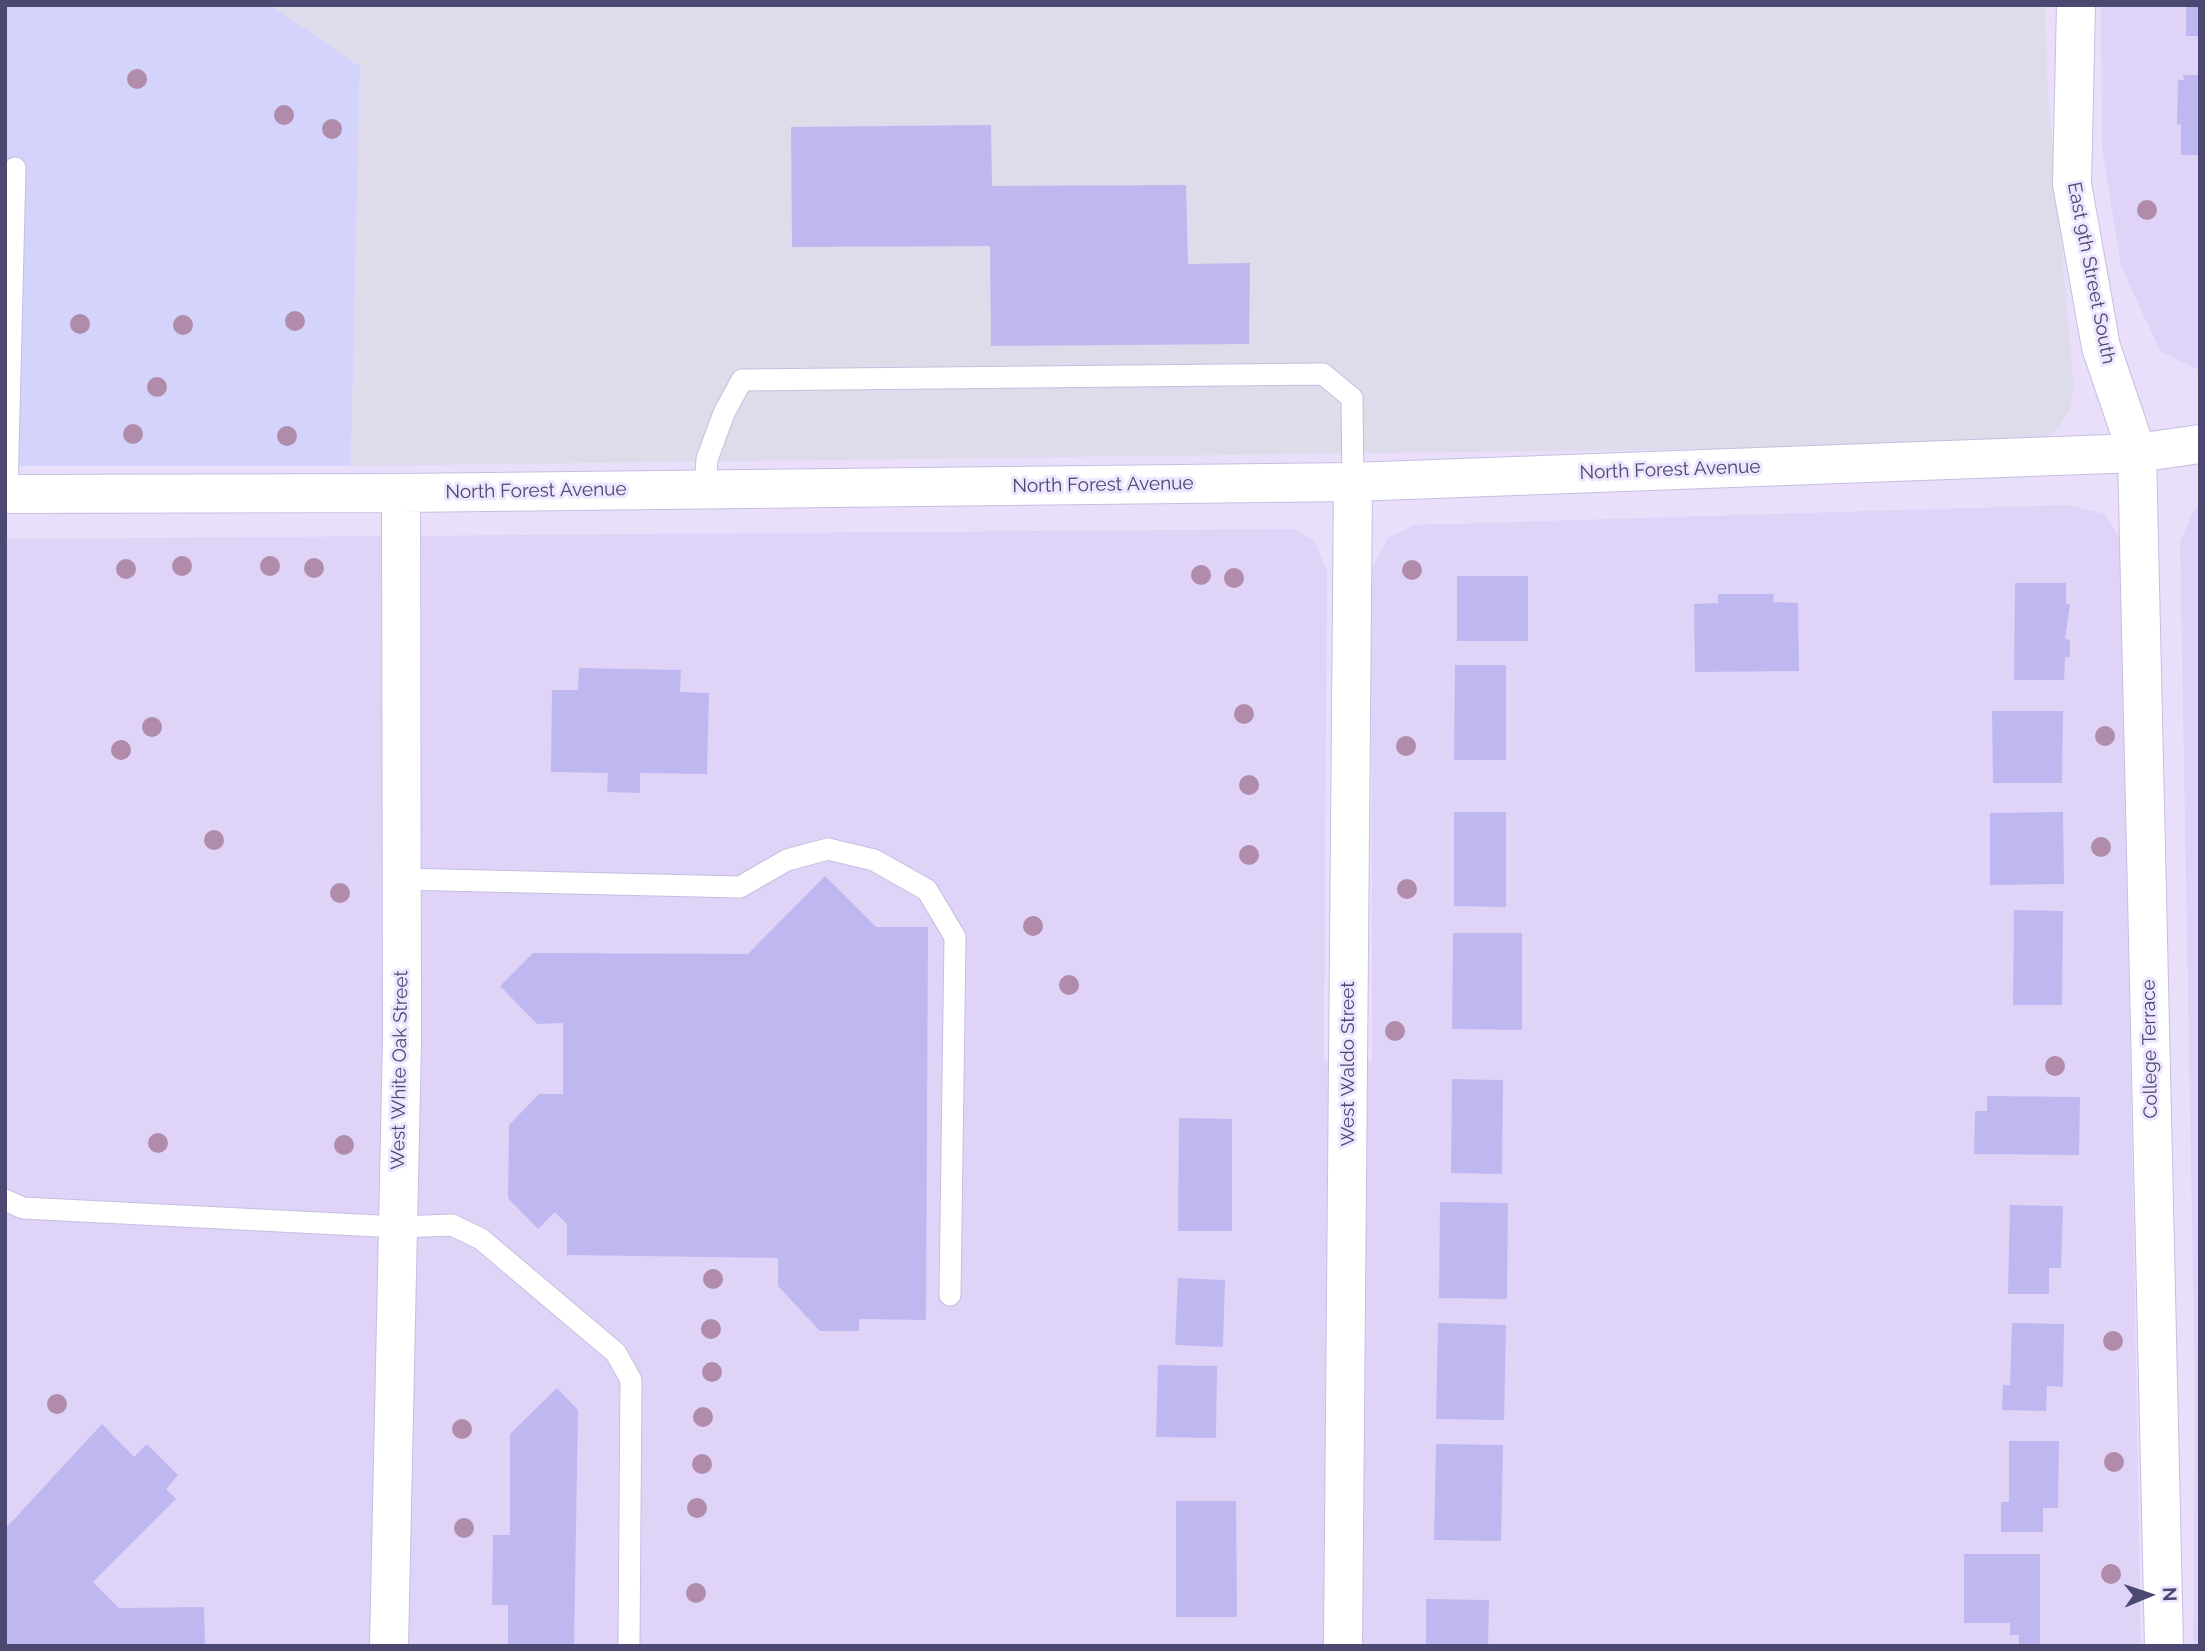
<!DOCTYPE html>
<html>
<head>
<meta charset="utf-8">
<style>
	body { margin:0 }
	#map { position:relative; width:2205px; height:1651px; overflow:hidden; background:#e9dffb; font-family:Raleway,sans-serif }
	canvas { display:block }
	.frame { position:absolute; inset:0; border:7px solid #4b4871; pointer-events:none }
	.north { position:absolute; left:2114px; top:1560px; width:70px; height:70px; -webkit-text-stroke:5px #eee5ff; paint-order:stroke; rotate:88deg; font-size:19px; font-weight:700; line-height:28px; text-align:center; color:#4b4871 }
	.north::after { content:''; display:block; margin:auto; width:24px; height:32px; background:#4b4871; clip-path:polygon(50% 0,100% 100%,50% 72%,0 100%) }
</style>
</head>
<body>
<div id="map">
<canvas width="2205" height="1651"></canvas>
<div class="frame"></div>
<div class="north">N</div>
</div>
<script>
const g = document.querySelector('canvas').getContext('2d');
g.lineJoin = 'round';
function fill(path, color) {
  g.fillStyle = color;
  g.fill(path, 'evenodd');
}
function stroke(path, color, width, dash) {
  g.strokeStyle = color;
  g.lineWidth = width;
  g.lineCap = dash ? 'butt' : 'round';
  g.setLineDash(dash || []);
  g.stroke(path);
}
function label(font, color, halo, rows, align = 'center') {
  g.font = font + ' Raleway,sans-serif';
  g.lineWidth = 6;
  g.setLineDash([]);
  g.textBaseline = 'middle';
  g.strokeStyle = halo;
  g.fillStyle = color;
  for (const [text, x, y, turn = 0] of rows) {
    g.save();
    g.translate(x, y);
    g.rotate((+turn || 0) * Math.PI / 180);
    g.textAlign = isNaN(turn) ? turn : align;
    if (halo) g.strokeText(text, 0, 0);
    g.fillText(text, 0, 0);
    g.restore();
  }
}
fill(new Path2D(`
	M2101 5H2200V371L2160 351 2121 266 2102 147Z
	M2200 504V1646H2193L2195 1391 2180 542 2193 511Z
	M2066 505 2105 514 2121 541 2141 1646H5V539L1293 529 1314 541 1327 570 1324 1060 1372 1061 1371 570 1388 538 1414 525Z`), '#dfd4f8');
fill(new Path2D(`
	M5 5H270L360 66 351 466H5Z`), '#d4d3fc');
fill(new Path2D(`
	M270 5H2045L2048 96 2074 388 2070 410 2058 428 2043 440 2021 445 351 466 360 66Z`), '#dedbea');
fill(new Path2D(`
	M2186 5H2200V36H2186Z
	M2183 75H2200V155H2181V124L2177 125 2178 80H2184Z
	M991 125 992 186 1186 185 1188 264 1250 263 1249 344 991 346 990 246 792 247 791 127Z
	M1457 576H1528V641H1457Z
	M2015 583H2066V604H2070L2065 639 2070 640V657H2065L2064 680H2014Z
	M1718 594H1774L1773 602 1798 603 1799 671 1695 672 1694 604 1718 603Z
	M1455 665H1506V760H1454Z
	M579 668 681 670 680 692 709 693 707 774 640 773V793L607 792 608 773 551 772 552 690H578Z
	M1992 711H2063L2062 783H1993Z
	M1454 812H1506V907L1454 906Z
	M2063 812 2064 884 1990 885V813Z
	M825 876 876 927H928L926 1320 859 1319V1331H820L778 1286V1258L567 1255V1224L555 1212 538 1229 508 1198 509 1125 539 1094H563V1023L537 1024 500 986 533 953 748 954Z
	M2014 910 2063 911 2062 1005H2013Z
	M1453 933H1522V1030L1452 1029Z
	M1452 1079 1503 1080 1502 1174 1451 1173Z
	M1987 1096 2080 1097 2079 1155 1974 1154 1975 1111H1987Z
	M1179 1118 1232 1119V1231H1178Z
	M1440 1202 1508 1203 1507 1299 1439 1298Z
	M2010 1205 2063 1206 2061 1268H2049V1294H2008Z
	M1178 1278 1225 1280 1223 1347 1175 1345Z
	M1438 1323 1506 1325 1504 1420 1436 1419Z
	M2012 1323 2064 1324 2063 1387 2047 1386 2046 1411 2002 1410 2003 1385H2010Z
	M1158 1365 1217 1366 1216 1438 1156 1437Z
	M557 1388 578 1410 574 1646H508V1605H492L493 1535H510V1434Z
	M102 1424 134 1457 147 1444 178 1475 166 1489 176 1499 93 1582 119 1608 204 1607 205 1646H5V1529Z
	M2009 1441H2059L2058 1508H2043V1532H2001V1502H2009Z
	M1436 1444 1503 1445 1501 1541 1434 1540Z
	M1176 1501H1236L1237 1617H1176Z
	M1964 1554H2040V1644H2019V1635H2010V1623H1964Z
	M1426 1599 1489 1600 1488 1646H1426Z`), '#bfb8f0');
const lane = new Path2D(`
	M705 489 707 459 724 413 742 380 1323 374 1352 398 1353 482
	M7 494 15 168
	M401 879 740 887 787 860 828 849 874 860 927 890 955 937 950 1295
	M5 1200 23 1208 398 1227 452 1225 481 1239 616 1353 631 1380 629 1646`);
const street = new Path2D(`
	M2076 5 2072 184 2101 347 2137 453 2164 1646
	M5 494 401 493 1353 482 2137 453 2200 444
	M389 1646 402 1040 401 493
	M1343 1646 1353 482`);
stroke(lane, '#c5bfe1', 23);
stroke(street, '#c5bfe1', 40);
stroke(lane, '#fff', 21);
stroke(street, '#fff', 38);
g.fillStyle = '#b08baa';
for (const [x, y] of [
	[137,79],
	[284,115],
	[332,129],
	[2147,210],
	[295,321],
	[80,324],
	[183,325],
	[157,387],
	[133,434],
	[287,436],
	[182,566],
	[270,566],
	[314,568],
	[126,569],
	[1412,570],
	[1201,575],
	[1234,578],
	[1244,714],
	[152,727],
	[2105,736],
	[1406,746],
	[121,750],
	[1249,785],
	[214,840],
	[2101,847],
	[1249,855],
	[1407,889],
	[340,893],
	[1033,926],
	[1069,985],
	[1395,1031],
	[2055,1066],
	[158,1143],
	[344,1145],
	[713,1279],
	[711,1329],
	[2113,1341],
	[712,1372],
	[57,1404],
	[703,1417],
	[462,1429],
	[2114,1462],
	[702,1464],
	[697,1508],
	[464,1528],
	[2111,1574],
	[696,1593]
]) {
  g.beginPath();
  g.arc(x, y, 10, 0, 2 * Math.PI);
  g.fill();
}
label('19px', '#4b4871', '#eee5ff', [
	["East 9th Street South",2091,273,79],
	["North Forest Avenue",1670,470,-2],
	["North Forest Avenue",1103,485,-1],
	["North Forest Avenue",536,491,-1],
	["College Terrace",2150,1049,-91],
	["West Waldo Street",1348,1064,-90],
	["West White Oak Street",400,1070,-89]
]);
</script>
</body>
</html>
